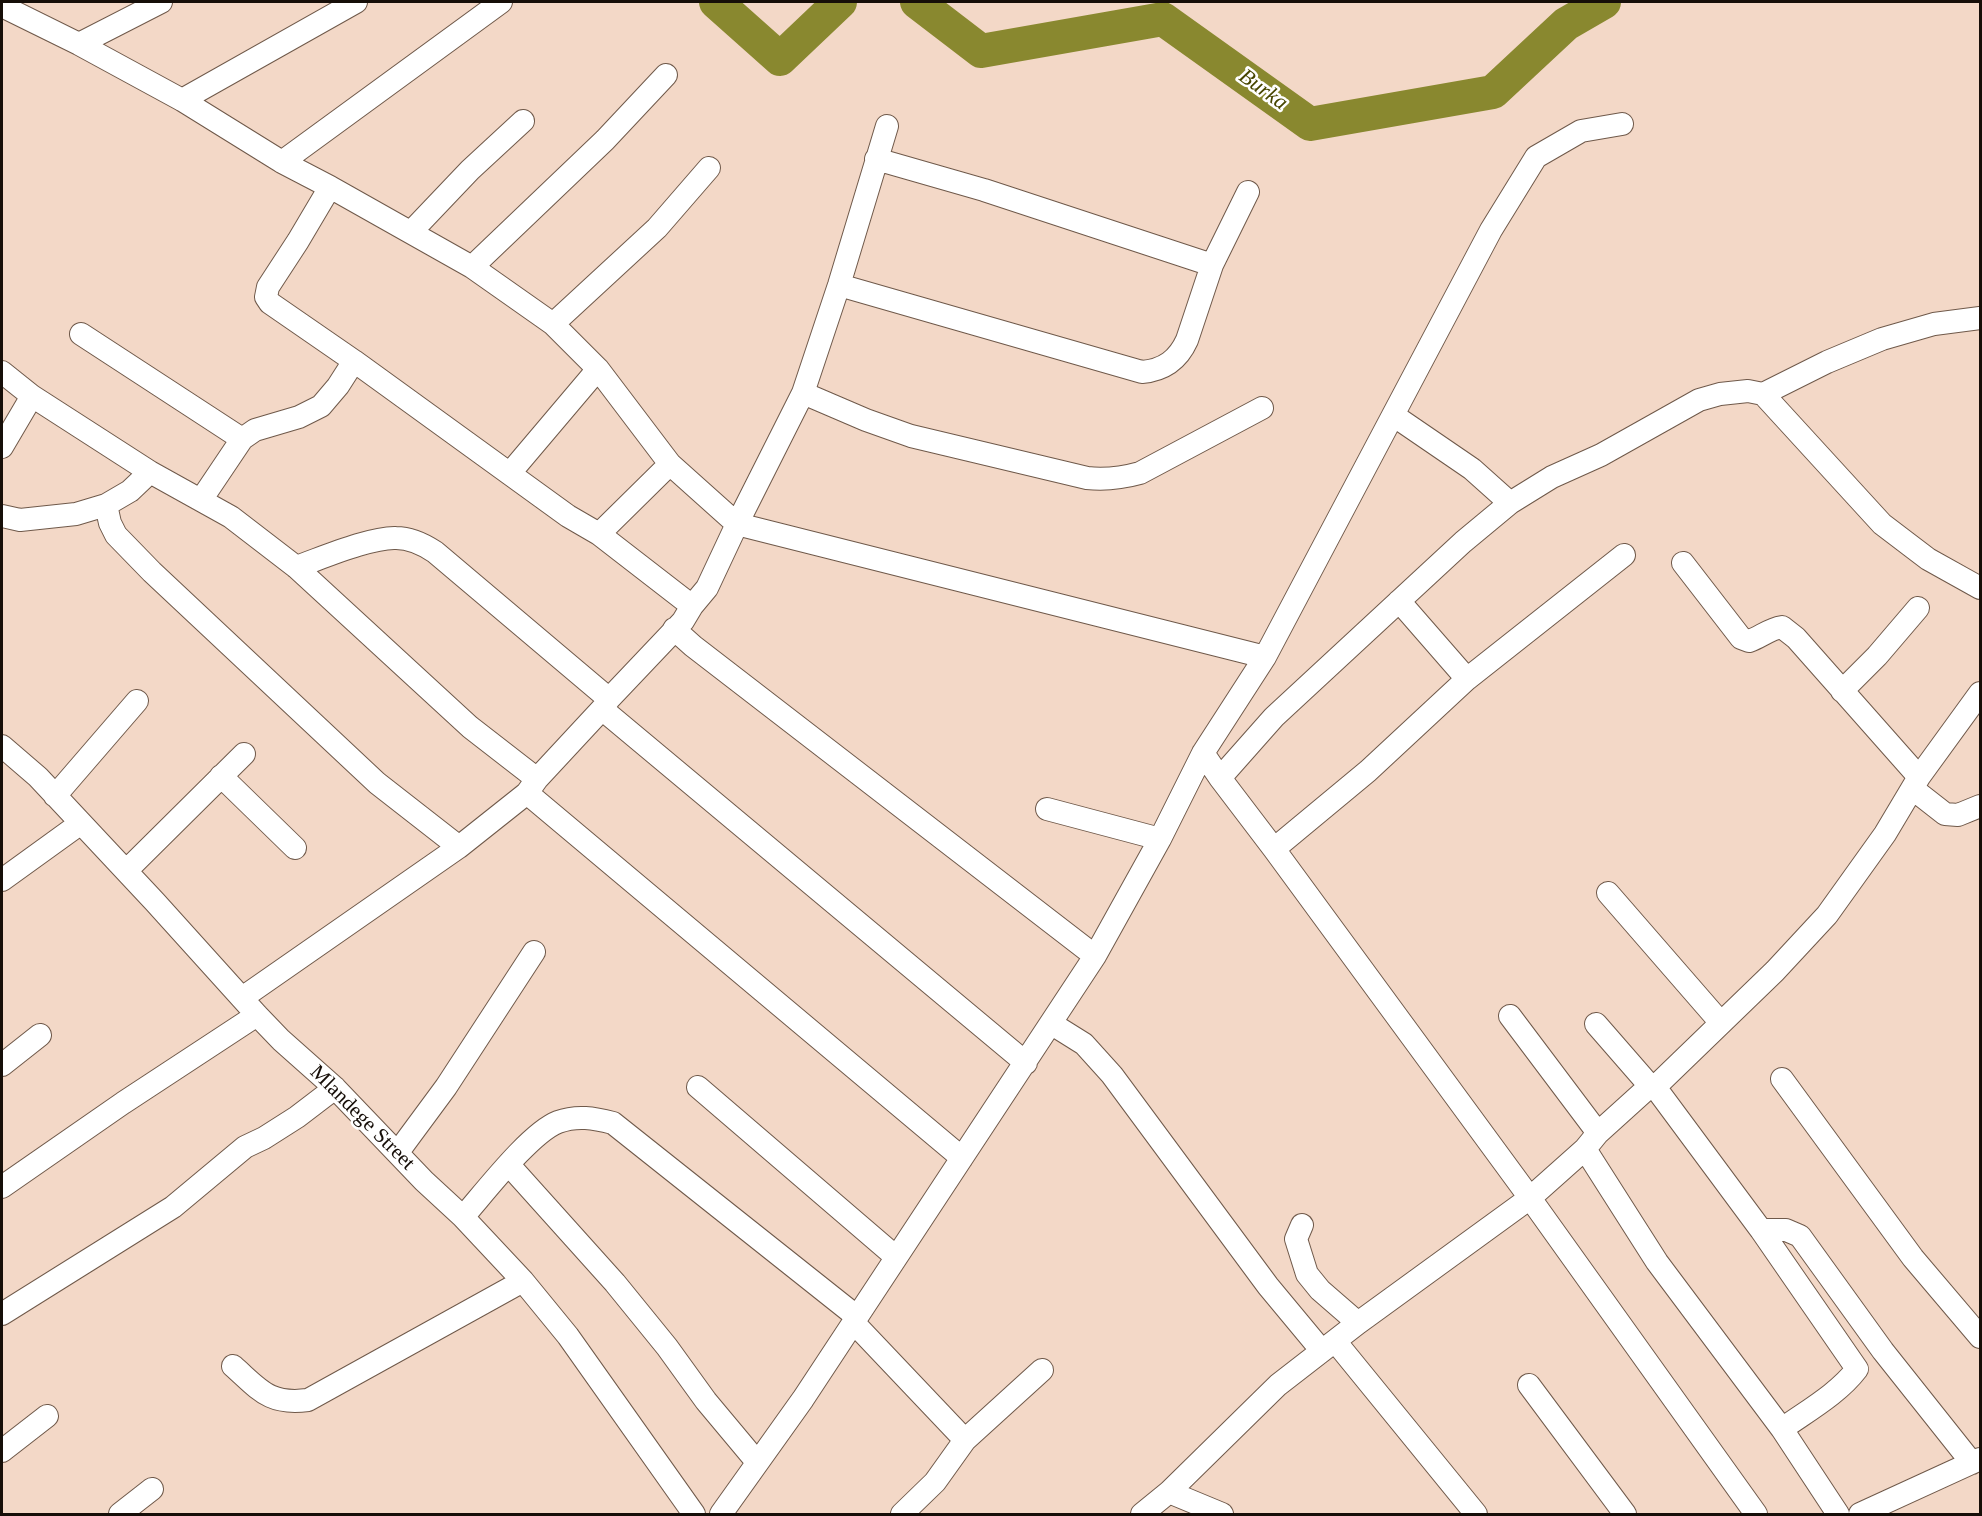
<!DOCTYPE html>
<html>
<head>
<meta charset="utf-8">
<style>
	body { margin:0 }
	#map { position:relative; width:1982px; height:1516px; overflow:hidden; background:#f3d8c7; font-family:"Times New Roman",serif }
	canvas { display:block }
	.frame { position:absolute; inset:0; border:3px solid #160e08; pointer-events:none }
</style>
</head>
<body>
<div id="map">
<canvas width="1982" height="1516"></canvas>
<div class="frame"></div>
</div>
<script>
const g = document.querySelector('canvas').getContext('2d');
g.lineJoin = 'round';
function stroke(path, color, width, dash) {
  g.strokeStyle = color;
  g.lineWidth = width;
  g.lineCap = dash ? 'butt' : 'round';
  g.setLineDash(dash || []);
  g.stroke(path);
}
function label(font, color, halo, rows, align = 'center') {
  g.font = font + ' "Times New Roman",serif';
  g.lineWidth = 5;
  g.setLineDash([]);
  g.textBaseline = 'middle';
  g.strokeStyle = halo;
  g.fillStyle = color;
  for (const [text, x, y, turn = 0] of rows) {
    g.save();
    g.translate(x, y);
    g.rotate((+turn || 0) * Math.PI / 180);
    g.textAlign = isNaN(turn) ? turn : align;
    if (halo) g.strokeText(text, 0, 0);
    g.fillText(text, 0, 0);
    g.restore();
  }
}
stroke(new Path2D(`
	M716 2 780 59 840 2
	M917 2 981 51 1163 19 1310 124 1493 92 1566 24 1604 2`), '#89882f', 34);
const minor = new Path2D(`
	M2 6 79 44 182 100 282 162 330 187 472 267 553 324 598 369 670 464 737 524 1265 657
	M79 44 161 2
	M182 100 356 2
	M876 159 984 190 1212 265
	M282 162 501 2
	M330 187 298 241 268 287 266 297 270 303 354 361 568 516 599 534 692 606
	M411 232 470 170 523 121
	M472 267 605 140 666 75
	M839 285 1142 372C1164 370 1178 360 1187 340L1212 265 1248 192
	M553 324 657 228 709 168
	M81 334 242 439
	M2 372 32 396 150 472 231 517 296 567 470 727 537 779
	M803 393 866 420 911 436 1087 478C1106 480 1122 478 1140 473L1262 408
	M1763 394 1882 524 1928 559 1980 588
	M1393 415 1472 469 1510 503
	M2 447 32 396
	M510 473 598 369
	M201 500 242 439 255 430 299 417 321 406 338 386 354 361
	M106 505 110 523 116 535 152 572 377 783 459 847
	M2 516 20 520 76 514 106 505 130 491 150 472
	M599 534 670 464
	M1683 563 1741 638 1749 641C1761 637 1769 629 1782 627L1796 638 1919 777
	M296 567C322 558 371 537 396 538 411 538 423 544 435 552L609 699
	M1399 601 1467 679
	M674 629 693 646 1095 956
	M1842 691 1877 656 1918 608
	M602 709 1026 1063
	M2 746 38 777 155 902 257 1015 281 1040 335 1088 424 1181 463 1217 523 1281 568 1336 694 1514
	M1203 753 1220 778 1274 849 1530 1198 1756 1514
	M221 776 295 848
	M1220 778 1274 717 1463 542 1510 503 1552 477 1601 455 1699 400 1720 394 1748 391 1763 394 1827 362 1882 339 1934 324 1980 318
	M1913 789 1945 814 1958 815 1980 806
	M527 793 962 1158
	M55 796 137 701
	M1047 809 1160 839
	M1274 849 1368 771 1467 679 1624 555
	M126 871 244 754
	M2 880 81 823
	M1608 893 1721 1023
	M242 998 459 847 527 793 537 779 602 709 609 699 683 621 692 606 707 588 737 524 803 393 839 285 887 126
	M1510 1016 1598 1133
	M1052 1024 1084 1044 1112 1075 1268 1286 1322 1351
	M1596 1024 1650 1086
	M2 1065 40 1035
	M1782 1079 1913 1258 1980 1337
	M698 1087 896 1257
	M1655 1087 1761 1230 1857 1369C1838 1394 1807 1411 1782 1429
	M1585 1149 1657 1262 1782 1429 1838 1514
	M398 1152 446 1087 534 952
	M509 1165 615 1283 667 1347 706 1401 757 1462
	M2 1187 123 1103 257 1015
	M463 1217C485 1192 530 1133 558 1122 577 1115 594 1118 613 1123L856 1316
	M1302 1225 1296 1239 1307 1274 1320 1290 1358 1323
	M1761 1230H1786L1800 1236 1883 1351 1972 1463
	M2 1314 173 1207 245 1147 264 1138 297 1117 335 1088
	M853 1322 965 1440
	M1335 1341 1476 1514
	M233 1366C260 1390 269 1405 308 1400L523 1281
	M1529 1385 1625 1514
	M2 1451 47 1416
	M1169 1492 1222 1514
	M120 1514 152 1489
	M721 1514 803 1399 1095 956 1160 839 1203 753 1265 657 1491 230 1536 157 1581 131 1622 124
	M902 1514 935 1482 965 1440 1042 1370
	M1142 1514 1169 1492 1278 1385 1358 1323 1530 1198 1585 1149 1598 1133 1650 1086 1655 1087 1775 971 1827 915 1885 834 1919 777 1980 693
	M1860 1514 1980 1459`);
stroke(minor, '#6f594a', 24);
stroke(minor, '#fff', 22);
label('21px', '#160e08', '#fff', [
	["Mlandege Street",362,1118,45]
]);
label('italic 22px', '#474600', '#fff', [
	["Burka",1263,90,36]
]);
</script>
</body>
</html>
